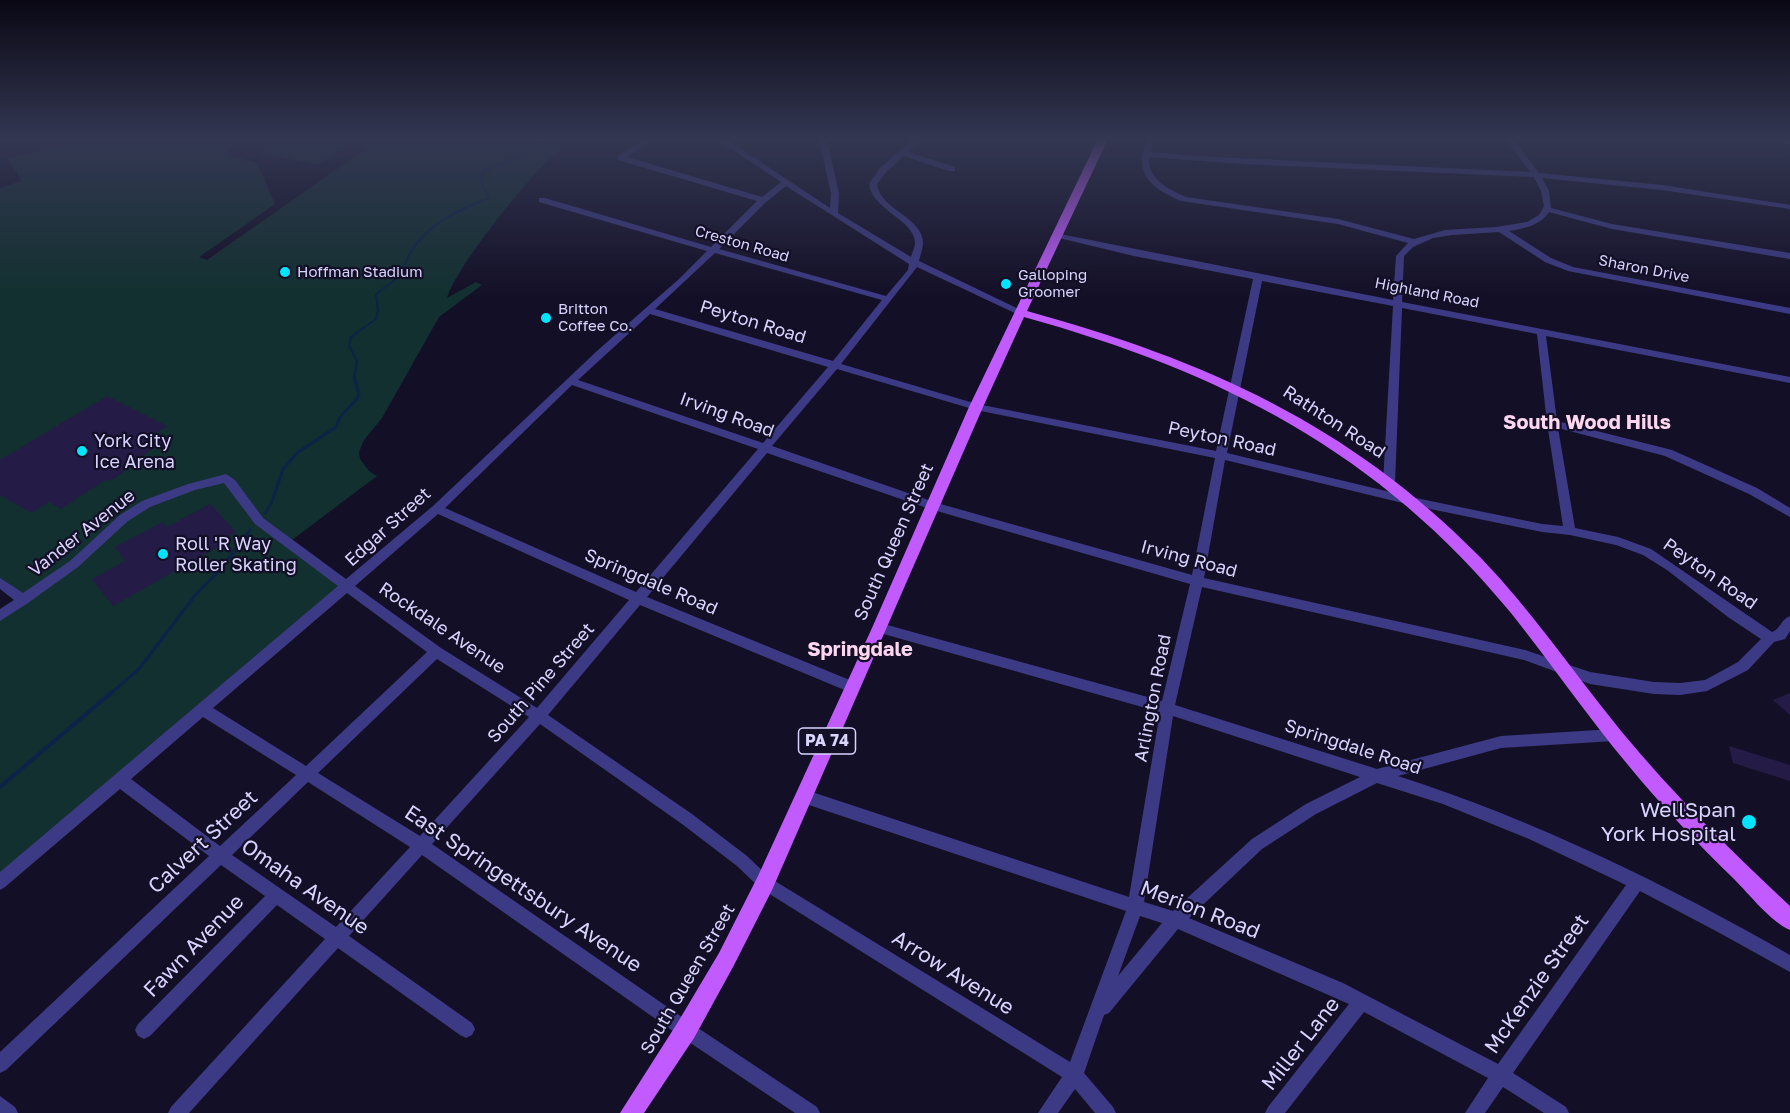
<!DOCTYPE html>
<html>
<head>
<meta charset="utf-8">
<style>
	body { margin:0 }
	canvas { display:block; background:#130f26 }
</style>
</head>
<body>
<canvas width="1790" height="1113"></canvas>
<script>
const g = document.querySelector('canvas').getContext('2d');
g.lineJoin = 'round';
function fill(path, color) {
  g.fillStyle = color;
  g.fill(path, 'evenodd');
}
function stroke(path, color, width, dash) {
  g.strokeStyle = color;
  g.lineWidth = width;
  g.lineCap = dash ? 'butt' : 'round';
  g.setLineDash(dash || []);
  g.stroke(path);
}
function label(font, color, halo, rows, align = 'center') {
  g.font = font + ' "Golos Text",sans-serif';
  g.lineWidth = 4.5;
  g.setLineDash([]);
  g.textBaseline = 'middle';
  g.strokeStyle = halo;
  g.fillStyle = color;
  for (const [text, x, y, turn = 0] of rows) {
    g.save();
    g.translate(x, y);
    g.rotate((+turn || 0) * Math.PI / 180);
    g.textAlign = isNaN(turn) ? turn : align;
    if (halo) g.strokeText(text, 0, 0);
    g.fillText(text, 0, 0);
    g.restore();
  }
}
fill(new Path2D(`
	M81 141H223L232 156 257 163 275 204 199 257 207 260 377 141H464L496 147 506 141H575C568 146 559 151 552 157 525 181 457 266 447 298L476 282 482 285 439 317 382 418 364 440 359 452 360 459 369 471 377 476 288 543 349 587 0 882V616L23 600 0 583V188L22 181 7 158Z
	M279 141H353L318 165 260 153Z`), '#12302f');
stroke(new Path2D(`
	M354 379 357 361 349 346 351 337 376 319 378 310 376 295C383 287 395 282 401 274 405 268 406 259 410 253 428 223 459 210 489 198L480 181 484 171 510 160 542 141`), '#0c2248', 2);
stroke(new Path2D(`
	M265 513 271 504 283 469 297 453 336 427 340 417 357 399 359 394 354 377
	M110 694 139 669 197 593 221 569 250 530`), '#0c2248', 3);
stroke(new Path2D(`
	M0 787 112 692`), '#0c2248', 4);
fill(new Path2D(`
	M107 396 167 426 152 436 163 442 122 469 125 471 110 481 107 479 61 509 49 502 31 513 0 495V460Z
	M210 504 236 532 229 536 232 539 113 606 92 579 125 561 115 547 163 522 167 527Z
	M1790 693V715L1773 700Z
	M1729 746 1790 765V781L1733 763Z`), '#241b47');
fill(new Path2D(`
	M641 141H651L627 157 762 197 781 182 719 141H729L830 208 831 193 819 141H827L839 193 838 213 911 257C912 253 915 247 915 243 915 220 872 210 869 184L880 168 911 141H920L908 152 955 167V171H949L904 156 886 172 877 184C880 210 923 217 923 243 923 248 920 256 919 261L1027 313 1025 315H1019L917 267 841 364 977 404 1216 451 1253 279 1134 256 1055 237V233L1393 300 1396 256 1408 243 1338 224 1181 201C1153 189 1132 174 1147 141H1155L1150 152 1194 156 1530 172 1507 141H1515L1539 173 1662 185 1790 205V209L1662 190 1542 178 1549 191 1551 208 1612 224 1790 253V259L1612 229 1549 212C1541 225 1523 229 1509 231L1551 258 1573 267 1790 308V314L1568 271 1545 262 1499 232 1452 235 1433 238 1413 247 1404 256 1402 302 1790 377V383L1546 336 1557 421 1672 450 1757 488 1790 508V517L1749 494 1665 456 1558 428 1575 528 1618 537 1651 549 1772 632C1780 630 1781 619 1790 616V631L1785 639 1774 642 1748 670 1707 691 1680 695 1654 694 1590 684 1524 660 1202 587 1175 705 1377 769 1501 736 1614 729 1619 731 1621 735 1619 739 1614 741 1501 748 1398 776C1535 820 1666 884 1790 955V972L1716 931 1640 891 1513 1073 1566 1107 1569 1113H1544L1503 1087 1485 1113H1465L1488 1078 1364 1012 1285 1113H1265L1268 1107 1349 1004 1178 929 1109 1013 1104 1015 1084 1073 1113 1107 1116 1113H1095L1075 1089 1058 1113H1038L1062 1077 760 888 737 866 682 824 540 724 432 844 692 1024 817 1107 820 1113H795L680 1036 422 855 349 936 472 1023 475 1029 472 1035 466 1038 460 1035 338 948 189 1113H168L171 1107 325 939 277 905 150 1036 144 1039 138 1036 135 1030 138 1024 265 896 221 865 6 1070 0 1073V1052L209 856 120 789 5 887 0 890V872L338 586 255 524 224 483 195 490 150 507 128 521 78 567 28 603 0 621V609L14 600 0 589V578L23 593 70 561 120 515 142 501 188 484 226 474 235 480 263 518 346 579 433 506 598 350 679 279 707 251 539 202V198H545L711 247 757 201 618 160V156ZM1149 157 1243 164 1534 177 1541 191 1544 206 1539 215 1527 222 1496 227 1445 230 1414 239 1338 219 1186 197C1168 189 1147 179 1149 157ZM786 186 909 264 908 270 886 296 719 249 766 202ZM715 253 882 300 833 361 655 309ZM1262 281 1393 306 1383 483 1389 487 1395 483 1402 308 1537 334 1547 423 1563 526 1542 524 1411 497 1227 453ZM650 314 828 367 763 443 578 380ZM837 369 976 410 1215 458 1192 575 937 503 772 446ZM572 385 758 449 636 592 445 508ZM767 453 930 509 1190 584 1162 701 880 623 875 624 874 628 875 632 880 633 1160 712 1129 897 803 789 798 791 796 796 798 801 803 803 1126 911 1070 1062 770 878 747 856 692 814 548 715 640 605 847 691 852 693 857 691 859 687 857 683 647 597ZM1225 460 1411 505 1542 532 1570 535 1616 545 1643 555 1667 570 1728 617 1761 639 1738 662 1705 680 1680 683 1654 682 1590 672 1525 650 1204 578ZM438 514 629 600 537 708 441 648 355 586ZM347 593 427 652 306 766 213 708ZM437 659 529 717 420 836 318 773ZM1173 716 1360 777 1306 804 1252 839 1173 911 1144 902ZM203 717 296 775 220 846 131 779ZM308 782 410 847 336 927 232 855ZM1377 783 1443 804 1529 839 1626 885 1498 1064 1343 983 1189 918 1262 849 1316 814ZM1140 916 1162 923 1118 976Z
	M1779 141H1790V144L1780 143Z
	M0 1096 15 1107 18 1113H0Z`), '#3d3a85');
fill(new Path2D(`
	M1097 141H1107L1027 311C1205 360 1349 424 1480 557 1532 611 1574 673 1621 731 1673 794 1731 851 1790 906V930C1771 922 1749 894 1734 879 1697 843 1661 805 1628 765 1587 716 1551 663 1511 613 1379 452 1222 372 1024 317L983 407 772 890 733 967 694 1038 644 1113H620L678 1022 719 953 758 876 872 628 969 407Z`), '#c25bff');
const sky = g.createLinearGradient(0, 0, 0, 297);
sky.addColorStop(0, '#0a0815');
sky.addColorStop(0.47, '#333752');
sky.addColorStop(1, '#33375200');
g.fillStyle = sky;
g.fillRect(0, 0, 1790, 297);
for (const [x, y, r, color] of [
	[285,272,6,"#00e5ff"],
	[1006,284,6,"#00e5ff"],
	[546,318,6,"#00e5ff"],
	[82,451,6,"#00e5ff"],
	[163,554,6,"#00e5ff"],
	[1749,822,8,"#00e5ff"]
]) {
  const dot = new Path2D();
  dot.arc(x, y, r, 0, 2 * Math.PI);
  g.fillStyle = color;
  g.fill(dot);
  stroke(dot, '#130f26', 2);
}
label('15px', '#d9d4ff', '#130f26', [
	["Creston Road",742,244,16],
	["Sharon Drive",1644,269,11],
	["Highland Road",1427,293,11]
]);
label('15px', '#d9d4ff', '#130f26', [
	["Hoffman Stadium",297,272],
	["Galloping",1018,275],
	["Groomer",1018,292],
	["Britton",558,309],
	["Coffee Co.",558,326]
], 'left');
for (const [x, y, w] of [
	[827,741,57]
]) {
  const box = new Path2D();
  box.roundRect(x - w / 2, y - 13, w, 26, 4.5);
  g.fillStyle = '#130f26';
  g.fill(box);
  stroke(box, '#d9d4ff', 1.5);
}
label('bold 16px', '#d9d4ff', null, [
	["PA 74",827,741]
]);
label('18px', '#d9d4ff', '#130f26', [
	["Peyton Road",753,322,17],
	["Irving Road",727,415,20],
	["Rathton Road",1334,422,33],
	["Peyton Road",1222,439,12],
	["Edgar Street",388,527,-42],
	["Vander Avenue",82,533,-38],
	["South Queen Street",894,542,-66],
	["Irving Road",1189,559,15],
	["Peyton Road",1710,574,35],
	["Springdale Road",651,582,23],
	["Rockdale Avenue",442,628,34],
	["South Pine Street",541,683,-49],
	["Arlington Road",1153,698,-79],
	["Springdale Road",1353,747,18],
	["South Queen Street",688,979,-60]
]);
label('18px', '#d9d4ff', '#130f26', [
	["York City",94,441],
	["Ice Arena",94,462],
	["Roll 'R Way",175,544],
	["Roller Skating",175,565]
], 'left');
label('bold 20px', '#ffd6f0', '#130f26', [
	["South Wood Hills",1587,423],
	["Springdale",860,650]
]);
label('21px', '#d9d4ff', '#130f26', [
	["WellSpan",1736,810],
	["York Hospital",1736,834]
], 'right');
label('21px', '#d9d4ff', '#130f26', [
	["Calvert Street",203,842,-43],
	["Omaha Avenue",305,887,35],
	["East Springettsbury Avenue",523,889,34],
	["Merion Road",1200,910,21],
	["Fawn Avenue",194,946,-46],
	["Arrow Avenue",953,973,32],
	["McKenzie Street",1537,984,-55],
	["Miller Lane",1301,1044,-52]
]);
</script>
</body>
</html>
